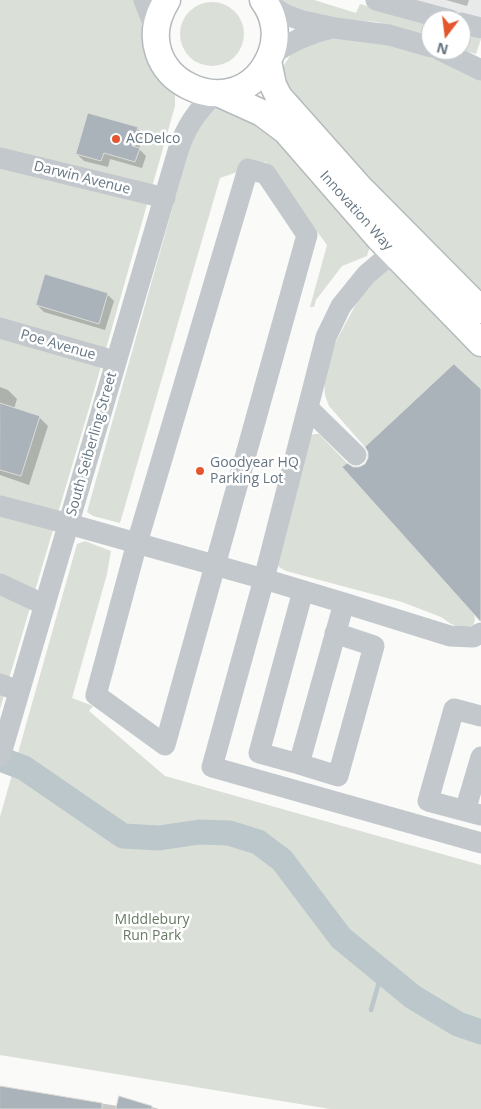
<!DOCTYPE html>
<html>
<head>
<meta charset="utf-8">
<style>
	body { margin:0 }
	#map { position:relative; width:481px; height:1109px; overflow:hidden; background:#fafaf8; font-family:"Open Sans",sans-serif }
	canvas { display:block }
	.north { position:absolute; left:421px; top:10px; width:50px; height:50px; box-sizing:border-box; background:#fff; border:1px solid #c1c8cd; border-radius:50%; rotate:195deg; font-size:14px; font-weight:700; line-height:20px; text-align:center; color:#657683 }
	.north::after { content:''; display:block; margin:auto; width:18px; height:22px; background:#e4572e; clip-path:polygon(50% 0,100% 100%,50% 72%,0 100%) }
</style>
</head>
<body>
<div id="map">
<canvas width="481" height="1109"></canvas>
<div class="north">N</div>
</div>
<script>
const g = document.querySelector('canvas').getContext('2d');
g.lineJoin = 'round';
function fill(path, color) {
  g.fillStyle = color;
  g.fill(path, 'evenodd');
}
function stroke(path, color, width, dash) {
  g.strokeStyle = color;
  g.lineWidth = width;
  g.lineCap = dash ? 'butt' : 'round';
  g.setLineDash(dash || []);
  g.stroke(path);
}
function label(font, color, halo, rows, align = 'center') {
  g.font = font + ' "Open Sans",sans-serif';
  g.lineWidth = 5;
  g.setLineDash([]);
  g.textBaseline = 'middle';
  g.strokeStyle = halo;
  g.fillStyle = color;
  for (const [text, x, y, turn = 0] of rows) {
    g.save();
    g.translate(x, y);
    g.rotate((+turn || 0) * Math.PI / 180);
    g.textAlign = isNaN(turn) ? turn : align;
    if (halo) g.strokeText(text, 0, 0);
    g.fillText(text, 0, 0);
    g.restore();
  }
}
fill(new Path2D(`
	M404 0H481V21Z`), '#e8e9e9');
fill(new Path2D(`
	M0 0H140L168 84 175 94V106L90 405 0 709Z
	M274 0H314L356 13 360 4 431 24V37L377 22 326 18Z
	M180 34a32 32 0 1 1 64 0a32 32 0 1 1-64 0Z
	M461 33 481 39 476 54 461 50Z
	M316 36 368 39 430 55 481 80V298L296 110 280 72 294 49Z
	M220 106 279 129 371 243 367 256 342 266 316 300 314 307H310L327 245 266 162 220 178 120 523 93 516 87 512 194 131 209 109Z
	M387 268H394L481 356V393L454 364 365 447 329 406 325 395 324 381 335 343 362 293Z
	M314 434H319L347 463 343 467 474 614 475 620 473 625 462 628 451 624 441 617 402 602 286 571 279 567 276 560 310 436Z
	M85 541 111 551 107 574 72 698 93 706 89 711 165 776 481 865V1109H330L0 1055V817L77 544Z`), '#dadfd7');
fill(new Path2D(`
	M446 0H469L467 6Z
	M137 128 144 135 139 149 146 156 142 168 110 159 108 167 84 161 77 154Z
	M107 294 114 301 105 330 44 312 37 305Z
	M0 387 8 390 17 399 14 409 39 417 48 426 29 485 0 475Z
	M0 1087 118 1106 120 1098 159 1109H0Z`), '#0003');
stroke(new Path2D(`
	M371 1010 382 972`), '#bbc7cb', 4.5);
stroke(new Path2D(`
	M0 759 24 768 123 836 159 838 199 832 229 833 258 842 282 860 341 938 413 997 458 1024 481 1032`), '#bbc7cb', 25);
const building = new Path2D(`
	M88 113 138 127 132 146 140 148 135 162 104 153 101 161 76 154Z
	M45 274 108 293 99 324 36 305Z
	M454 364 481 389V621H480L342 467 347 463 353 467H359L365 464 368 458V452L365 447Z
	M0 403 40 416 21 476 0 470Z
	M0 1086 102 1103V1109H0Z
	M119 1096 152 1106V1109H116Z`);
fill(building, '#aab3b9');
stroke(building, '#dcdcda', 1);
const major = new Path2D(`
	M167 0C119 77 239 135 271 54 278 36 275 16 263 0
	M268 61 273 85 279 97 359 187 481 310
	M220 94 262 113 286 131 379 238 481 343`);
stroke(major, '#b5babe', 29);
stroke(new Path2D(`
	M144 0 156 31
	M376 0 450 20
	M265 2 284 14 303 21 335 28 389 35 431 47
	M461 23 481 28
	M440 50 481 70
	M271 55C290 42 309 33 332 28
	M0 158 165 198
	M248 169 266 174 307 235 165 745 96 695 137 543Z
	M0 328 115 361
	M308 408 356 455
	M0 506 69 524 264 579 326 337 341 306 366 275 393 252
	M0 584 45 605
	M303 591 259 753 299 764 344 603 264 579 212 767 481 843
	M344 603 450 636 473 637 481 633
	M0 684 19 691
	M481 716 454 709 428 801 481 815
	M0 757 178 151C186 126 196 113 214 94
	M299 764 338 776 374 646 335 633
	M465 811 481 757`), '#c3c8cc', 21);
stroke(major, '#fff', 26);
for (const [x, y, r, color] of [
	[116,139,5,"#e4572e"],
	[200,471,5,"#e4572e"]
]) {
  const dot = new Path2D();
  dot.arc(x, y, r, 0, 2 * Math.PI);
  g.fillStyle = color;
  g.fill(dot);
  stroke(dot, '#fff', 2);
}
label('14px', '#657683', '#fff', [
	["ACDelco",126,139],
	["Goodyear HQ",210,463],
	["Parking Lot",210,479]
], 'left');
label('14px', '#657683', '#fff', [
	["Darwin Avenue",82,178,14],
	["Innovation Way",356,211,48],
	["Poe Avenue",58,345,16],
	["South Seiberling Street",92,444,-74]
]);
label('14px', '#687a64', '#fff', [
	["MIddlebury",152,920],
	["Run Park",152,936]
]);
</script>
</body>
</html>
